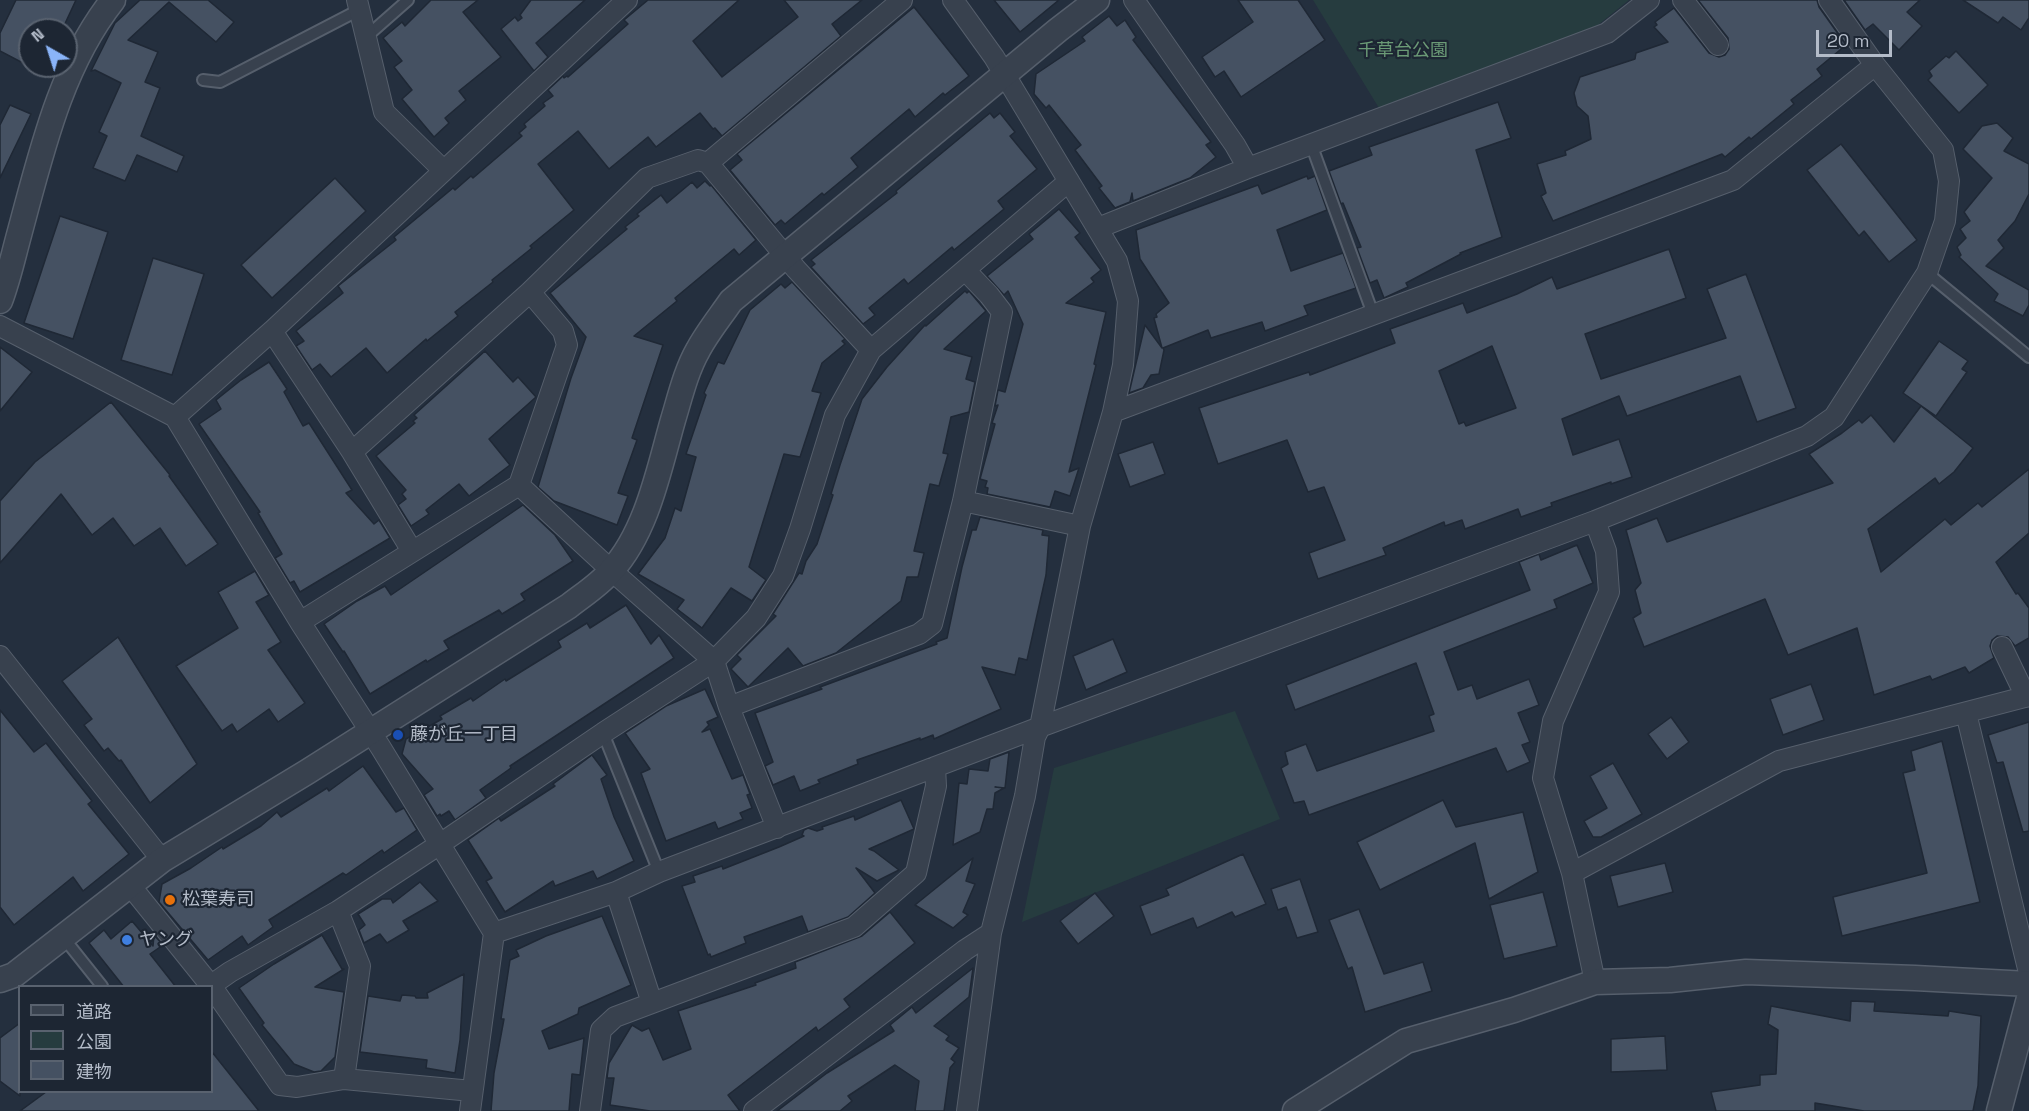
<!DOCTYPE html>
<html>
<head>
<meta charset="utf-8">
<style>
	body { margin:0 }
	#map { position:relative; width:2029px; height:1111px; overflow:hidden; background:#242f3e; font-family:"Space Grotesk","Noto Sans JP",sans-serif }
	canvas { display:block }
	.legend { position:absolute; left:18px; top:985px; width:195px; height:108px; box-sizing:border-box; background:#1d2633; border:2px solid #59626f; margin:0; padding:8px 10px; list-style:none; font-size:18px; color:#b4bcc9 }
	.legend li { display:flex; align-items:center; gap:12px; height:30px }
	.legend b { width:30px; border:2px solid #59626f }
	.north { position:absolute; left:18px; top:18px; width:60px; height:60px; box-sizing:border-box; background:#1d2633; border:2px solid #59626f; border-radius:50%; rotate:321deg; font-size:16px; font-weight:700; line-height:24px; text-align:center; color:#b4bcc9 }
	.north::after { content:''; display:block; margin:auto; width:21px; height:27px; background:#8ab4f8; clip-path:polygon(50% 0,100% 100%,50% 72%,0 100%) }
	.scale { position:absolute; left:1816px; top:30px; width:76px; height:27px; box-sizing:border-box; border:3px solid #b4bcc9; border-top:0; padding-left:8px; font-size:18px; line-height:21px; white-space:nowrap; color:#b4bcc9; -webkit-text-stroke:4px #1d2633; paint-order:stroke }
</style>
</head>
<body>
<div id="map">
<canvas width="2029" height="1111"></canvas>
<ul class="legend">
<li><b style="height:8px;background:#38414e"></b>道路</li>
<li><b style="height:16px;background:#263c3f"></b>公園</li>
<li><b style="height:16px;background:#455162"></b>建物</li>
</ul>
<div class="north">N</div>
<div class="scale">20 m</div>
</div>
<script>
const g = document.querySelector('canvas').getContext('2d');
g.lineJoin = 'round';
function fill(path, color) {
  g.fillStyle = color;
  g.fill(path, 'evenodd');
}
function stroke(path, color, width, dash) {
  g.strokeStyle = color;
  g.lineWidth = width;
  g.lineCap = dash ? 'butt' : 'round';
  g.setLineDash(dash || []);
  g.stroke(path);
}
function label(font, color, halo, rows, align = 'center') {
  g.font = font + ' "Space Grotesk","Noto Sans JP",sans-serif';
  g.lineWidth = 4.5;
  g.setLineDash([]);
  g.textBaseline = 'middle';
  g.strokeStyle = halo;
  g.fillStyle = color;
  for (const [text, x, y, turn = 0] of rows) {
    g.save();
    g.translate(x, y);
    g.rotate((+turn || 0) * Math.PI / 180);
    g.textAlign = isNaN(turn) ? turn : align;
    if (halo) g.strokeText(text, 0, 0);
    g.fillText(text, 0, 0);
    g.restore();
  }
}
fill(new Path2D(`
	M1313 0H1629L1598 25 1382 113Z
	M1235 711 1280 819 1022 922 1054 768Z`), '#263c3f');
const building = new Path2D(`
	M16 0H76L62 30H30V66H45L42 73 0 51V33Z
	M140 0H208L234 22 216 42 169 2 128 40 158 52 145 82 160 88 141 136 184 156 177 172 137 155 125 181 93 168 107 136 99 132 121 83 95 70 91 71 115 23Z
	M431 0H478L463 12 501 57 459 91 466 100 445 118 449 123 434 137 402 99 412 90 394 67 402 61 383 38 402 22 405 26Z
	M531 0H585L536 43 548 57 534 71 501 29 515 17 518 21 522 18 520 15Z
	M648 0H739L693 41 722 77 798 17 784 0H862L832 24 841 36 722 136 715 128 713 129 700 113 656 147 648 137 609 169 578 131 538 164 574 210 530 246 532 248 492 280 493 282 455 312 458 316 427 341 426 339 387 373 366 348 331 377 320 364 312 370 296 346 304 341 296 331 343 293 338 286 396 240 394 237 453 188 455 190 471 176 473 178 522 136 519 133 526 127 524 124 545 106 543 103 553 96 548 90 563 76 564 78 567 76 568 77 628 24 624 20Z
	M994 0H1059L1020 32Z
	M1238 0H1298L1325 40 1241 97 1224 71 1215 77 1202 57 1253 22Z
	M1698 0H1817L1819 7 1846 45 1817 69 1822 76 1791 100 1794 104 1751 139 1749 137 1725 157 1722 154 1553 221 1541 196 1546 193 1537 164 1566 155 1565 151 1591 139 1588 116 1577 106 1574 93 1580 77 1635 59 1636 53 1668 42 1654 27 1657 25 1655 22 1674 8 1709 53 1719 57 1725 55 1729 49 1728 38Z
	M1844 0H1920L1907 12 1922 26 1899 50 1873 24 1865 30Z
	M1963 0H2029V18L2021 30 2003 17 1998 23Z
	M914 7 969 76 945 95 943 93 915 117 909 109 851 158 858 167 824 195 822 193 785 224 781 220 775 225 730 170 742 160 737 154Z
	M1109 16 1117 26 1125 20 1136 37 1133 40 1211 142 1206 145 1216 157 1190 178 1133 201 1132 193 1130 202 1115 208 1099 188 1102 186 1075 150 1081 145 1049 105 1046 108 1034 94 1036 74 1085 41 1082 37Z
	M1956 51 1988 85 1959 113 1928 80 1932 76 1929 71 1946 56 1949 58Z
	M1498 102 1511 138 1476 150 1502 237 1460 253 1461 254 1406 283 1408 287 1384 298 1377 280 1370 283 1357 248 1361 247 1343 203 1341 204 1329 171 1372 155 1369 147Z
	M10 105 31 114 0 178V125Z
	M990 113 994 118 1000 113 1015 132 1010 136 1037 169 998 201 1004 209 954 250 952 247 908 284 904 279 869 308 875 315 863 324 811 267 815 264 811 260 897 193 896 191Z
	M1997 123 2013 138 2004 151 2029 164V194L2015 221 1998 240 2004 248 1986 266 2029 290V305L2023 316 1994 301 1998 294 1959 257 1961 255 1957 247 1966 238 1960 229 1970 221 1964 212 1992 178 1963 149 1982 126Z
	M1841 144 1917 240 1889 262 1864 231 1859 236 1807 170Z
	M1307 176 1308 179 1315 176 1327 210 1277 230 1291 271 1343 253 1356 288 1304 306 1308 315 1265 331 1262 322 1211 338 1208 330 1163 348 1164 350 1159 374 1151 375 1143 388 1129 393 1145 325 1162 348 1154 318 1157 317 1156 314 1169 303 1140 259 1136 230 1258 185 1262 194Z
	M335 178 366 211 272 298 241 265Z
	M705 181 710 186 711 185 756 240 739 255 734 249 675 298 677 301 634 336 663 345 632 438 637 440 618 493 628 496 617 525 554 501 538 487 571 378 586 337 550 293 627 229 625 227 639 216 637 214 661 195 667 203 692 182 697 188Z
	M1059 209 1080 233 1075 237 1101 270 1091 278 1094 282 1066 303 1106 312 1094 364 1096 365 1069 472 1079 468 1070 496 1055 491 1050 507 987 494 988 488 985 487 987 481 980 479 995 424 992 423 998 405 995 406 998 390 1005 392 1023 324 1008 291 1004 295 987 276 1033 239 1029 234Z
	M60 216 108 232 73 339 24 323Z
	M1669 249 1686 298 1585 334 1601 379 1726 338 1707 289 1746 274 1796 408 1757 422 1740 376 1627 416 1619 396 1562 419 1573 455 1619 439 1632 477 1611 484V482L1551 503 1552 506 1521 517 1518 509 1465 529 1462 520 1445 526 1444 522 1383 548 1386 555 1318 579 1309 553 1345 540 1324 487 1308 492 1287 440 1218 464 1199 408 1309 372 1310 375 1395 343 1390 329 1463 303 1467 313 1517 294 1552 277 1557 289ZM1492 346 1516 408 1466 426 1464 422 1459 424 1439 371Z
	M153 258 204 274 172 375 121 360Z
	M792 282 845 339 842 341 845 344 822 363 812 391 821 393 800 457 784 454 749 567 766 580 752 601 731 588 702 628 677 609 684 600 638 574 665 538 675 508 681 511 696 457 686 454 706 395 704 393 718 362 724 364 750 310 781 284 785 288Z
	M965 291 967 293 969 291 986 311 944 349 972 357 966 379 975 382 969 412 951 417 943 453 948 454 939 486 930 484 914 551 924 553 918 577H907L901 601 836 653 803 666 788 648 748 687 731 669 741 659 737 655 776 616 773 614 799 573 802 574 806 561 817 544 833 495 831 494 840 465 862 399 887 367 925 325 926 326Z
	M1939 341 1968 361 1962 369 1967 372 1936 416 1903 393Z
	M0 347 32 372 0 411Z
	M485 351 513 382 518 377 536 397 489 439 510 465 469 496 459 484 426 510 429 514 411 526 398 505 406 499 402 494 406 490 376 456 415 423 413 421 417 418 414 415Z
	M269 362 287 389 284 392 303 426 309 423 352 490 346 493 374 524 379 520 390 538 300 592 294 581 290 583 275 558 282 554 258 513 260 512 199 424 221 409 216 400 241 380Z
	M111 402 170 475 169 476 218 544 186 566 160 528 134 546 113 518 92 535 61 494 0 563V501L35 462Z
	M1921 406 1973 448 1954 472 1939 484 1935 478 1868 529 1881 572 1945 519 1951 525 1978 503 1982 507 2029 469V533L1996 562 2016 594 2018 593 2029 608V638L2015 646 2008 637 1997 636 1992 640 1990 646 1994 658 1969 673 1965 667 1932 680 1930 676 1874 695 1857 628 1788 655 1765 599 1644 647 1633 618 1641 613 1635 590 1641 583 1626 530 1657 518 1667 542 1833 483 1809 454 1842 433 1859 420 1862 423 1871 415 1894 442Z
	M1153 442 1165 474 1130 487 1118 454Z
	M523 505 555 535 573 561 521 594 525 600 502 614 499 610 444 641 449 649 427 662 426 660 370 694 344 651 343 652 324 624 357 601 385 586 391 595Z
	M980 517 1043 530 1042 535 1049 536 1046 575 1027 660 1019 658 1015 675 982 667 1001 709 934 739 933 735 920 740V738L857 760 858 764 818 780 820 783 800 791 794 776 773 785 765 766 773 762 755 713 822 689 820 687 937 644 936 642 947 638 962 567 972 530H976Z
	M1577 545 1593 583 1554 600 1557 608 1444 652 1458 690 1472 685 1477 699 1529 679 1539 705 1518 713 1530 742 1522 745 1530 762 1507 772 1496 748 1309 815 1304 801 1294 803 1281 768 1288 764 1285 752 1306 744 1317 771 1434 731 1429 716 1434 714 1416 663 1295 710 1286 685 1530 590 1519 562 1539 554 1541 560Z
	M255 571 269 595 256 602 281 642 268 650 305 703 278 722 269 709 237 732 232 724 222 731 176 666 238 628 218 592Z
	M626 605 651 644 659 635 674 658 510 766 511 768 480 790 486 798 455 820 449 811 441 816 440 814 437 816 424 795 433 789 402 754 406 739 442 719 440 716 471 698 473 701 505 679 506 681 561 647 558 641 587 623 590 628Z
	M118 637 197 764 150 803 121 760 119 761 108 748 104 751 84 725 92 719 62 681Z
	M1113 639 1127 672 1086 690 1073 656Z
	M1811 684 1824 720 1783 735 1770 699Z
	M705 689 718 717 707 722 709 725 702 732 710 729 732 779 743 775 750 794 747 795 752 808 740 813 743 819 718 829 715 822 666 841 641 773 650 769 625 733 666 706Z
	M0 710 34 752 46 743 92 801 88 804 129 854 83 891 73 877 14 925 0 907Z
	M1671 717 1689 742 1667 759 1648 734Z
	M2029 722V831L2023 832 2003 762 1997 763 1988 735Z
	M1942 741 1980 902 1842 936 1833 897 1927 873 1903 773 1915 770 1911 751Z
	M1009 752 1005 788 995 787 1004 788 995 793 993 809H987L980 832 953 845 959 783 967 784 969 769 988 771 990 759Z
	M592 755 607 775 601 779 614 817 634 861 597 879 593 871 555 886 553 881 505 912 486 881 492 878 468 840 499 818 501 821 555 786 553 784Z
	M1613 763 1642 814 1601 837H1593L1584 821 1607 808 1590 776Z
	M363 766 396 812 404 808 417 830 384 853 382 850 346 875 343 873 269 920 273 927 248 945 242 936 208 960 159 902 162 884 191 868 222 847 223 849 261 826 277 812 281 817 327 788 329 791Z
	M901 800 914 829 869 849 874 851 899 870 877 881 856 868 875 893 848 917 808 932 802 916 744 937 746 943 711 957 710 954 708 955 682 886 695 882 693 876 722 866 723 869 779 847 804 836 802 835 804 830 808 828 817 831 823 829 822 827 854 816 855 820Z
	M1443 800 1456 827 1523 812 1538 872 1489 899 1475 843 1380 890 1357 842Z
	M1243 854 1266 904 1235 917 1232 912 1197 928 1193 918 1151 935 1140 906 1169 895 1166 889Z
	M973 858 966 881 975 884 963 912 968 915 953 928 915 905Z
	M1665 863 1673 892 1618 907 1610 876Z
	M1300 879 1318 932 1297 938 1286 907 1278 910 1271 889Z
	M420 882 438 901 403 921 409 930 387 943 380 934 364 943 359 930 365 925 358 914 382 899H391L393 903Z
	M1543 892 1557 946 1504 959 1490 905Z
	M1095 893 1114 916 1078 944 1060 921Z
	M1359 909 1384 974 1423 962 1432 991 1365 1012 1352 967 1348 969 1329 920Z
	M890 912 915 943 844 999 850 1007 818 1031 816 1027 728 1095 740 1111H650L610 1105 614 1078H607L609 1063 632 1025 642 1031 649 1028 663 1060 691 1049 678 1011 756 985 755 983 796 968 795 962 862 936Z
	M602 916 631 985 579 1008 578 1014 542 1031 549 1049 584 1038 580 1075 572 1074 569 1111H491L494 1073 504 1019H501L510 960 519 956 516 950 546 936Z
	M132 921 153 946 154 935 163 945 150 954 176 987H124L89 943 104 930 111 939Z
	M322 935 342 969H344L315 987 344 992 335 1057 321 1071 314 1072 294 1064 262 1025 264 1023 239 988 274 964Z
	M973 968 969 997 934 1026 949 1036 946 1040 959 1048 951 1059 955 1062 950 1068 944 1111H915L919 1081 895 1065 848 1096 852 1101 840 1111H777L827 1073 894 1031 890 1025 912 1007 916 1013Z
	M464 974 460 1040 455 1073 426 1068 427 1060 360 1052 368 996 400 1001 402 995 415 996 416 998H428L427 993Z
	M1851 1001 1875 1002 1874 1011 1948 1016 1949 1011 1981 1016 1978 1086 1973 1111H1864L1815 1103V1111H1716L1711 1092 1760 1085V1075L1776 1074 1778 1030 1768 1024 1771 1006 1850 1021Z
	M20 1023V1096L0 1081V1038Z
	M1665 1036 1667 1070 1611 1072V1039Z
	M212 1052 259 1111H20L46 1092H212Z`);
fill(building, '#455162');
stroke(building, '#1f2835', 1.5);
const service = new Path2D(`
	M366 37 408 0
	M203 80 220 82 359 10
	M1311 144 1373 314
	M1927 273 2029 357
	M603 733 659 872
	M63 937 102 986`);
const minor = new Path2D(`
	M357 0 384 112 443 170
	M953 0 994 57 1117 261 1128 301 1123 365 1113 412 1080 526 1040 727 1035 737 1025 796 991 933 967 1111
	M1134 0 1235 145 1248 168
	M1683 0 1718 45
	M708 163 902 0
	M1098 228 1248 168 1607 33 1649 0
	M0 326 175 417 300 622 381 748 494 933 470 1111
	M272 331 352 452 412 551
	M1113 412 1733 180 1875 65
	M175 417 272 331 627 0
	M352 452 530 292 647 178 698 160 708 163 796 269 871 350
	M519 485 567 345 563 331 530 292
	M963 501 1080 526
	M1595 521 1606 551 1609 592 1553 721 1543 778 1572 873 1595 982
	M300 622 519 485 612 571 714 661 729 707 777 828
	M2002 647 2026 697
	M0 656 162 860
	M729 707 919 634 932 624 963 501 1002 312 989 295 966 271
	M1966 713 2029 973
	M1572 873 1779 761 2029 696
	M129 884 211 986
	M616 892 652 1003
	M338 911 360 966 344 1079
	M494 933 616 892 659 872 1040 727 1595 521 1807 436 1834 417 1927 273 1945 221 1949 181 1943 150 1875 65 1829 0
	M210 986 230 972 338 911 440 844 603 733 714 661 756 618 783 576 800 529 835 415 871 350 1069 181
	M212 987 280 1085 297 1087 344 1079 472 1091
	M590 1111 601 1030 615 1017 854 927 916 873 936 786 935 767
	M754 1111 965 950 991 933`);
const tertiary = new Path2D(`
	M0 301C8 280 13 257 19 235 41 154 60 67 113 0
	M0 980 14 975 162 860 307 772 569 606C583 595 599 585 611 571 647 532 659 469 673 420 680 397 686 371 698 350 707 333 720 317 731 301L1058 30 1097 0
	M1295 1111 1406 1041 1514 1010 1595 982 1670 980 1746 972 1915 978 2029 984
	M1999 1111 2029 998`);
stroke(service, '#565f6c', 14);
stroke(minor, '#565f6c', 22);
stroke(tertiary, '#565f6c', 27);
stroke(service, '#38414e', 10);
stroke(minor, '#38414e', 20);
stroke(tertiary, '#38414e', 24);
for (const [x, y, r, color] of [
	[398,735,6,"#1a4fb4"],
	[170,900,6,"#e8710a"],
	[127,940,6,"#3f7fe0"]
]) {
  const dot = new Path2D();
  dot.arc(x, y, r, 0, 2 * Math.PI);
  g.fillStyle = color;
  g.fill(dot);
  stroke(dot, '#1d2633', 2);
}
label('18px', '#6b9a76', '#1d2633', [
	["千草台公園",1403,51]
]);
label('18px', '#b4bcc9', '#1d2633', [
	["藤が丘一丁目",410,735],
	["松葉寿司",182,900],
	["ヤング",139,940]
], 'left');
</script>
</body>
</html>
